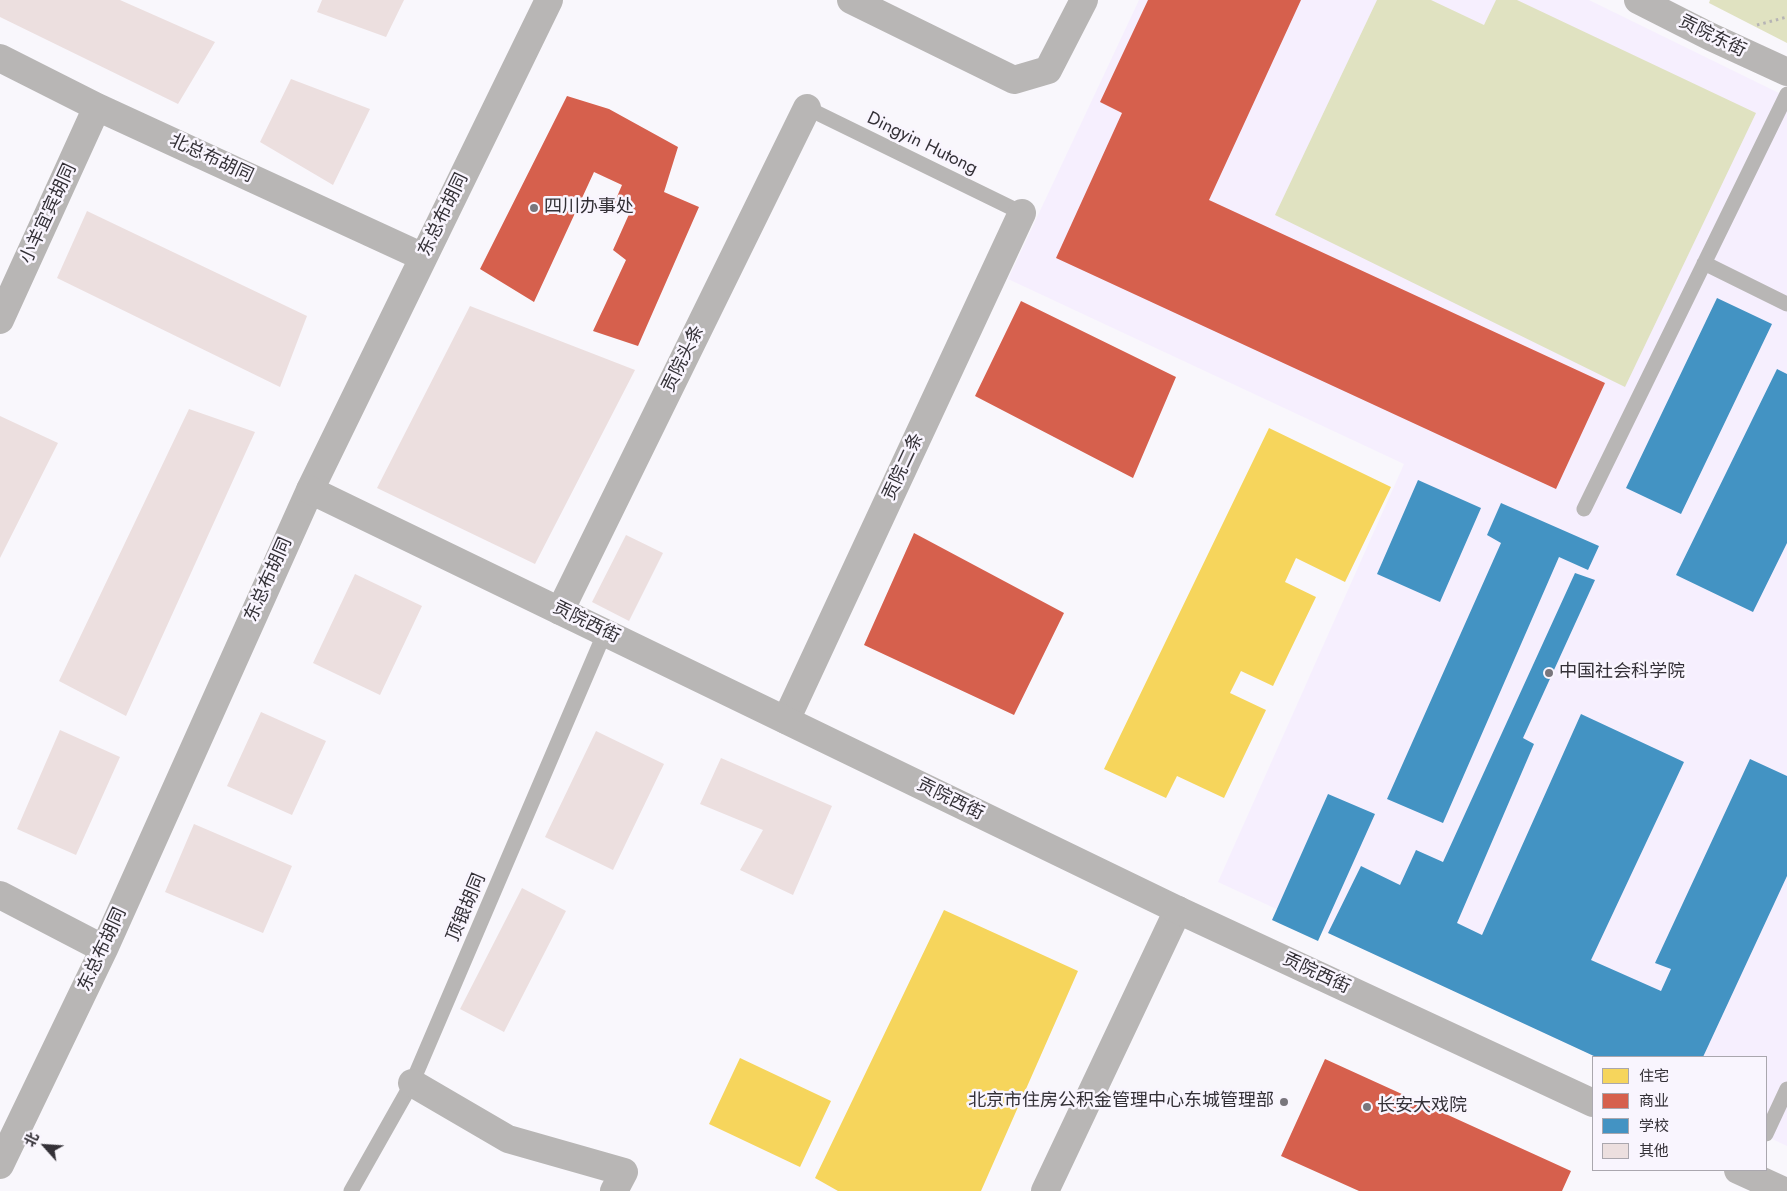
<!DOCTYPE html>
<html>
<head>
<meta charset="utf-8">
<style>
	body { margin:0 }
	#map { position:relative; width:1787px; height:1191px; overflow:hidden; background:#f9f7fc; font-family:Jost,"Noto Sans SC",sans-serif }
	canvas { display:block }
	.legend { position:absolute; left:1592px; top:1056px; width:175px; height:115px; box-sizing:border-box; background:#f9f5fe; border:1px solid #aaa7ae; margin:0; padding:6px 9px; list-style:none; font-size:15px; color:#343137 }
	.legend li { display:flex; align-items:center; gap:10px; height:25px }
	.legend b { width:25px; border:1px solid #aaa7ae }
	.north { position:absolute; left:20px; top:1121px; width:50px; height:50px; -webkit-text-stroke:4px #f9f5fe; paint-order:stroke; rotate:296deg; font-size:14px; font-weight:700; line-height:20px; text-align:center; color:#343137 }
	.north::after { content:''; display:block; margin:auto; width:18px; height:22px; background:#343137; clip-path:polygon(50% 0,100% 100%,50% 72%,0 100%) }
</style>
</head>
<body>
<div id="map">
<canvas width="1787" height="1191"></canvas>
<ul class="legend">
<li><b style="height:14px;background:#f6d55c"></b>住宅</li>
<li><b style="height:14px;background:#d6604d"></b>商业</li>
<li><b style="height:14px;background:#4393c3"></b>学校</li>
<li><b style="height:14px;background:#ecdfdf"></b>其他</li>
</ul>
<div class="north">北</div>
</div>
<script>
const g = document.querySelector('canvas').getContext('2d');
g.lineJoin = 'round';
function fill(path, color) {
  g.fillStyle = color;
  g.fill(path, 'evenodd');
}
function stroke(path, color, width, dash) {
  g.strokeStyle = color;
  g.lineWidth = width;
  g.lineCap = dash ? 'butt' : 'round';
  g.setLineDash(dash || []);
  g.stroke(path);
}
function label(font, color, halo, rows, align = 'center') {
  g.font = font + ' Jost,"Noto Sans SC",sans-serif';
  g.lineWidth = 5;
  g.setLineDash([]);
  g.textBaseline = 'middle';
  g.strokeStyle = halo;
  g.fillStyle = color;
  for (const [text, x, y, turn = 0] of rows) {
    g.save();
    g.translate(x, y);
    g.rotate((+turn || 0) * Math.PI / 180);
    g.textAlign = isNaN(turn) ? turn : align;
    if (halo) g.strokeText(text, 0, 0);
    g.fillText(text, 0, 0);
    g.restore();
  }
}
fill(new Path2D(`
	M1139 0H1589L1787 97V1146L1766 1136V1057H1596L1218 882 1404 464 1008 279Z`), '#f6effe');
fill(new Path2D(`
	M1377 0H1431L1484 25 1496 0H1517L1756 113 1625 387 1275 215Z
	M1710 0H1787V43L1709 3Z`), '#e0e2c1');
fill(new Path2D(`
	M1269 428 1391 487 1345 582 1296 558 1285 582 1316 597 1273 686 1241 671 1230 693 1266 710 1224 798 1177 776 1166 798 1104 769Z
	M944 910 1078 971 981 1191H838L815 1178Z
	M740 1058 831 1101 800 1167 709 1124Z`), '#f6d55c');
fill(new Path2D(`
	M1148 0H1301L1209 200 1605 383 1556 489 1056 258 1122 113 1100 102Z
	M567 96 609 109 678 147 664 192 699 207 638 346 593 331 626 260 613 250 630 212 613 206 622 185 594 172 534 302 480 269Z
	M1021 301 1176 377 1133 478 975 396Z
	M914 533 1064 613 1014 715 864 645Z
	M1325 1059 1571 1171 1562 1191H1359L1281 1156Z`), '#d6604d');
fill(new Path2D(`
	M1717 298 1772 324 1681 514 1626 488Z
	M1777 369 1787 374V543L1753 612 1676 575Z
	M1418 480 1481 508 1440 602 1377 574Z
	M1501 503 1599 546 1588 570 1559 557 1443 823 1387 799 1501 543 1487 535Z
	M1575 573 1595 580 1523 738 1534 744 1457 923 1482 935 1581 714 1684 762 1591 960 1661 991 1671 969 1655 963 1750 759 1787 776V876L1703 1057H1596L1328 933 1361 866 1400 885 1416 850 1443 862Z
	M1328 794 1375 814 1318 941 1272 920Z`), '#4393c3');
fill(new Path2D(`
	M0 0H120L215 42 178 104 0 17Z
	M322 0H404L386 37 317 12Z
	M291 79 370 109 333 185 260 142Z
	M87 211 307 316 280 387 57 278Z
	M470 306 635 370 535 564 377 488Z
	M189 409 255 432 126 716 59 681Z
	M0 416 58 443 0 558Z
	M626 535 663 553 629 621 592 602Z
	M355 574 422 606 380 695 313 663Z
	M261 712 326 741 292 815 227 786Z
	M60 730 120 757 76 855 17 829Z
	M596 731 664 764 613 870 545 837Z
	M721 758 832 806 793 895 740 870 763 830 700 804Z
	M194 824 292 866 263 933 165 892Z
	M522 888 566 911 504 1032 460 1009Z`), '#ecdfdf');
stroke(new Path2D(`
	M1757 25 1787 17`), '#b6b4b5', 3, [2.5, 4]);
stroke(new Path2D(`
	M807 108 1022 213
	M1704 263 1787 304
	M1584 509 1787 94
	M1766 1134 1787 1089
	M351 1191 412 1083 605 632`), '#b8b6b5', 15);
stroke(new Path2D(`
	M851 0 1014 80 1048 70 1084 0
	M1638 0 1711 37 1787 72
	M0 58 97 107 423 257
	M0 320 97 107
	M560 611 807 108
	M786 720 1022 213
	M0 895 104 949
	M412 1083 508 1139 624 1172 614 1191
	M0 1165 104 949 310 490 549 0
	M1045 1191 1178 910`), '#b8b6b5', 28);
stroke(new Path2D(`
	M310 490 1178 910 1593 1103
	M1738 1170 1784 1191`), '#b8b6b5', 28);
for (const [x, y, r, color] of [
	[534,208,5,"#79767c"],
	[1549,673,5,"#79767c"],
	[1284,1102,5,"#79767c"],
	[1367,1107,5,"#79767c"]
]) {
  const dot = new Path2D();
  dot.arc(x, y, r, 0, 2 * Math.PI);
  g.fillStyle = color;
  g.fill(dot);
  stroke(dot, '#f9f5fe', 2);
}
label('18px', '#343137', '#f9f5fe', [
	["贡院东街",1712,37,26],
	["Dingyin Hutong",922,144,26],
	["北总布胡同",211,159,25],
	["小羊宜宾胡同",49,214,-65],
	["东总布胡同",444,215,-64],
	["贡院头条",684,359,-64],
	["贡院二条",904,467,-65],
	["东总布胡同",269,580,-66],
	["贡院西街",586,623,26],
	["贡院西街",950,800,26],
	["顶银胡同",467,908,-67],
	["东总布胡同",103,950,-65],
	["贡院西街",1316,974,25]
]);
label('18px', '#343137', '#f9f5fe', [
	["四川办事处",544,208],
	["中国社会科学院",1559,673],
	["北京市住房公积金管理中心东城管理部",1274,1102,"right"],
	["长安大戏院",1377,1107]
], 'left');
</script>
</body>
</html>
